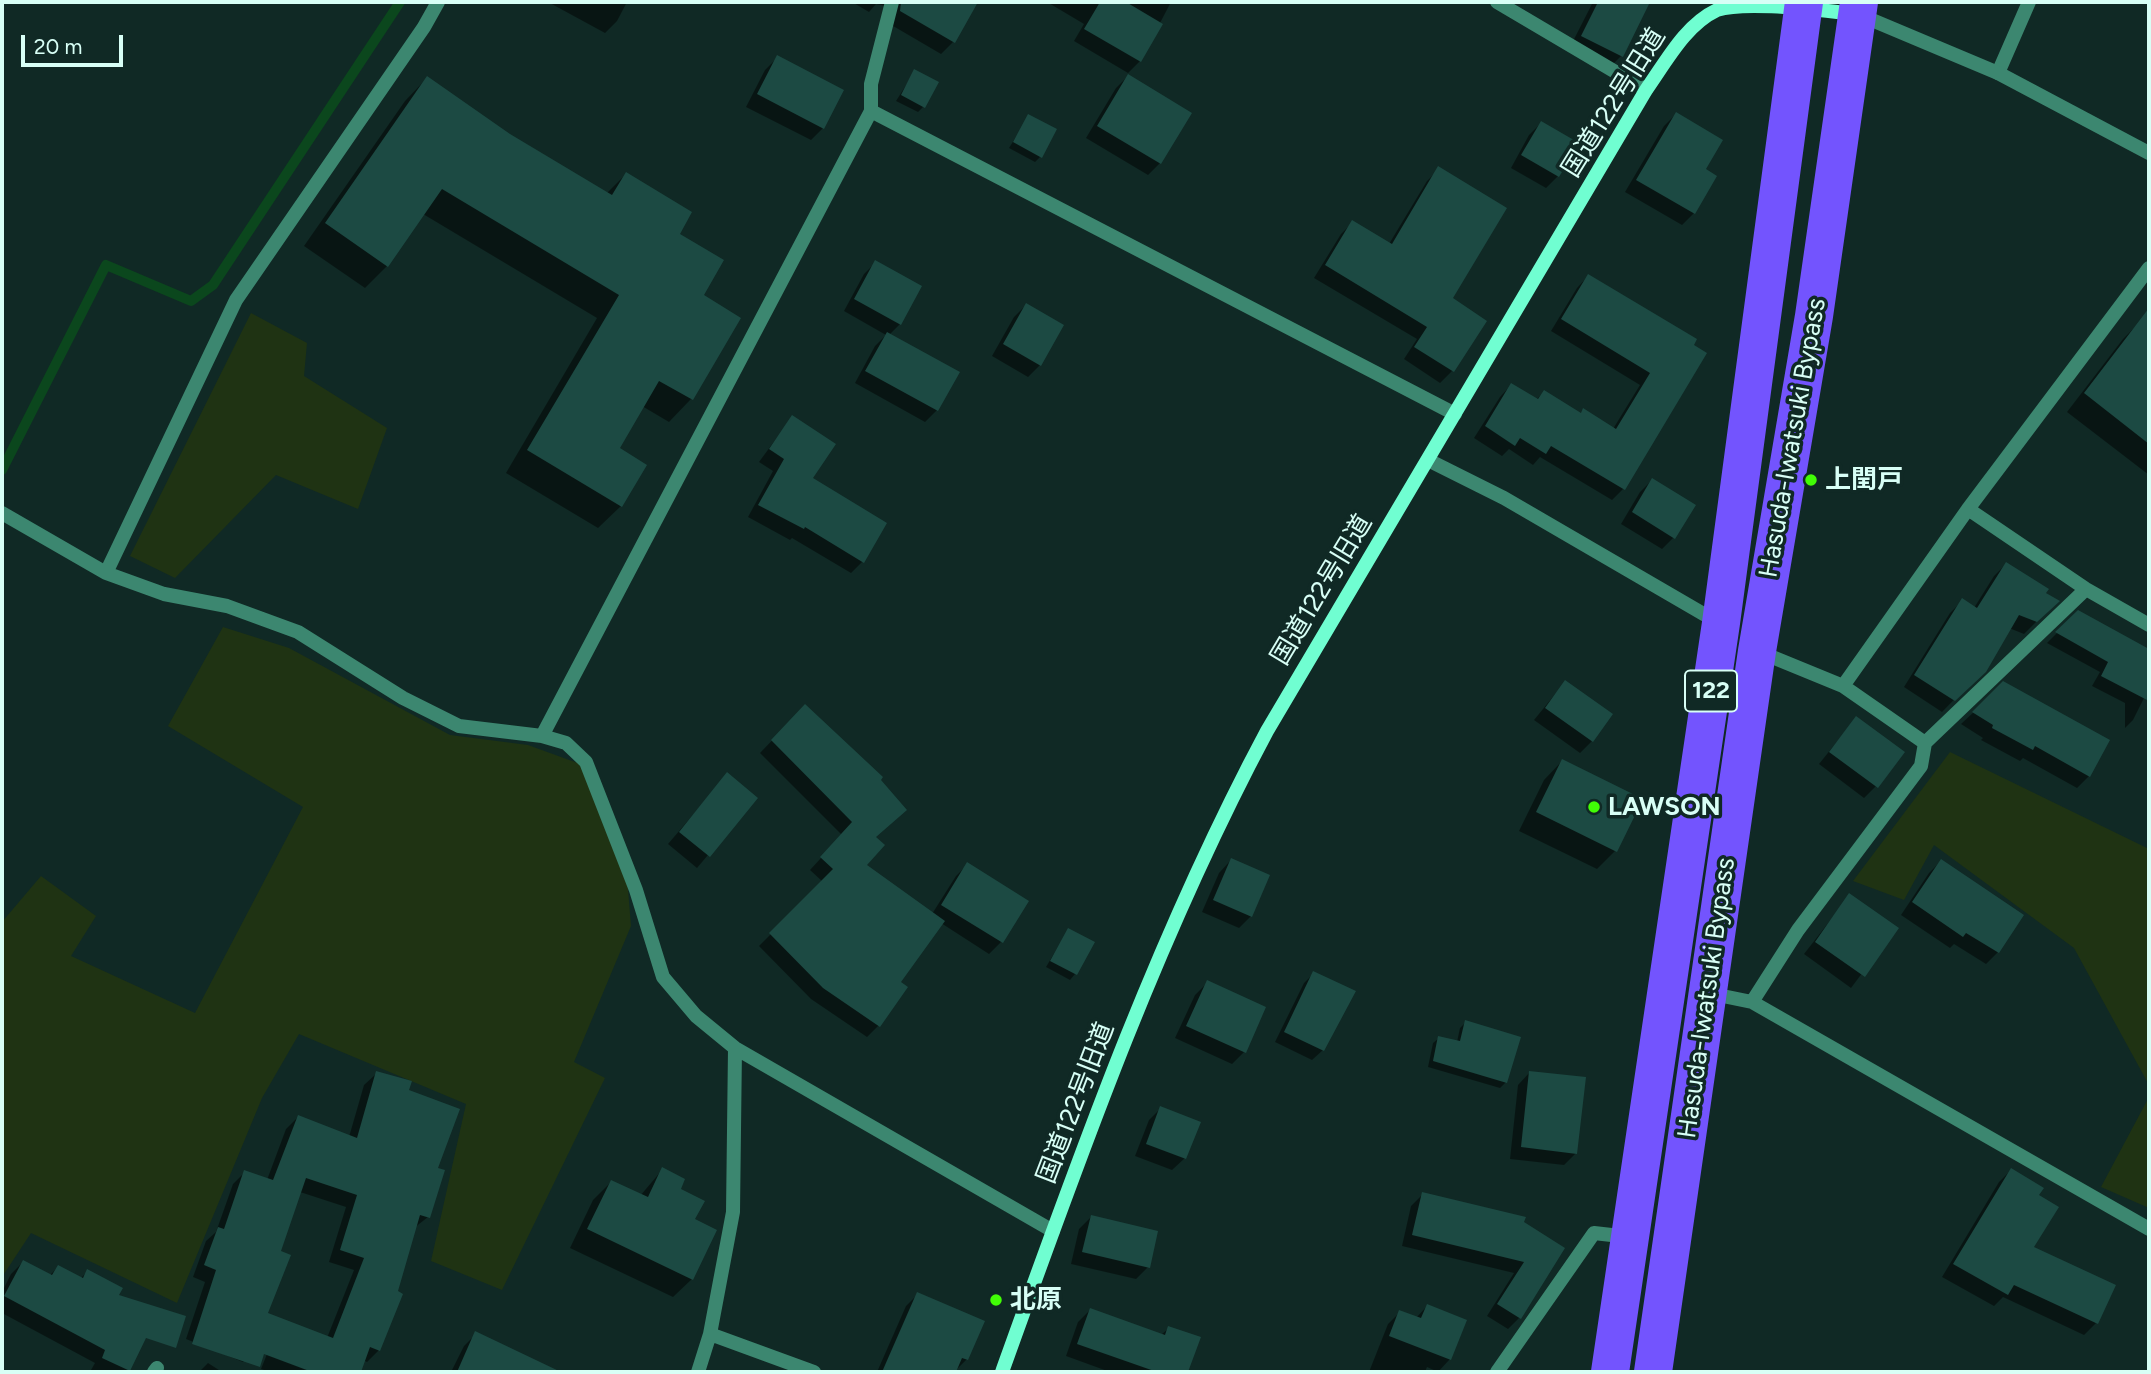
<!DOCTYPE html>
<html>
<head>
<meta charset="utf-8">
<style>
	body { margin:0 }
	#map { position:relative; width:2151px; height:1374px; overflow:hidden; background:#102925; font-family:Figtree,sans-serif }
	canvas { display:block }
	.frame { position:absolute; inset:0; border:4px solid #d8fff6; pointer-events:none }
	.scale { position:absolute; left:21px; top:35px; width:102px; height:32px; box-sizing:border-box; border:4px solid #d8fff6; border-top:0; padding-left:9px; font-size:21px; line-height:24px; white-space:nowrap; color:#d8fff6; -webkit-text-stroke:5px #102925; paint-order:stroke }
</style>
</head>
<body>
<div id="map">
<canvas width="2151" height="1374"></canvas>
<div class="frame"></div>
<div class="scale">20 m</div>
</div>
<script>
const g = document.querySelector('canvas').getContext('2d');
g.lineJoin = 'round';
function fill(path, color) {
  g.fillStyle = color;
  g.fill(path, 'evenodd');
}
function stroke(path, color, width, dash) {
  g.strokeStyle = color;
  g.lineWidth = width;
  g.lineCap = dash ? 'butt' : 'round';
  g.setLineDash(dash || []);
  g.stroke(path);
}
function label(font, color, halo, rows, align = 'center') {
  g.font = font + ' Figtree,"Noto Sans JP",sans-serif';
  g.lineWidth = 7;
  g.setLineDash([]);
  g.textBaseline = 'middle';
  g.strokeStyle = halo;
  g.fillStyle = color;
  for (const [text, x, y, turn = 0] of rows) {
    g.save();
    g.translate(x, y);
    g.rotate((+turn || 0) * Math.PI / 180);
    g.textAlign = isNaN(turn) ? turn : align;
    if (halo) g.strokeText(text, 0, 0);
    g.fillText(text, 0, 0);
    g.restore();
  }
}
fill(new Path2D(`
	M251 313 307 343 304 376 387 428 358 509 276 475 175 578 130 556Z
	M223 627 289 648 450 735 528 745 583 765 627 877 631 926 574 1062 605 1078 502 1290 431 1261 466 1104 299 1034 262 1098 177 1303 31 1233 2 1277V922L41 876 96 916 71 956 195 1013 303 807 168 726Z
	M1950 752 2149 849V1085L2074 948 1934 845 1904 900 1853 881Z
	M2149 1097V1208L2101 1187Z`), '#1f3313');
fill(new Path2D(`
	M548 2H627L617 21 605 33Z
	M852 2H964L973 7 953 42 941 54 888 23 886 6 876 4 869 12Z
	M1047 2H1171L1140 61 1128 73 1074 41 1084 24Z
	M1593 2H1648L1621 56 1608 69 1569 49Z
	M777 58 823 128 811 140 746 107 765 70Z
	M915 71 923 107 918 112 896 101Z
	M1128 76 1160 163 1148 175 1086 138 1116 88Z
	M427 78 509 135 607 193 626 174 677 234 701 296 739 318 691 399 669 422 642 406 617 449 621 506 598 528 506 473 597 318 423 214 387 266 365 288 304 246 405 101Z
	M1676 114 1704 170 1715 176 1694 213 1682 225 1625 192 1664 126Z
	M1029 116 1040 157 1035 162 1009 148Z
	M1541 123 1577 143 1558 176 1546 188 1511 168 1529 135Z
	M1439 169 1450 299 1452 371 1440 383 1404 359 1417 339 1314 278 1341 234 1353 222 1389 244 1427 181Z
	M876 262 900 324 889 335 937 410 925 422 855 383 875 346 886 335 844 311 864 274Z
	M1588 276 1695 340 1623 489 1612 500 1540 457 1533 465 1509 449 1502 456 1474 438 1500 397 1511 385 1536 400 1544 392 1580 414 1613 429 1640 385 1551 331 1577 288Z
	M1026 305 1040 365 1028 377 992 356 1014 317Z
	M2141 321 2149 327V475L2067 412 2123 339Z
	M792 417 810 479 863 561 851 573 792 538 790 540 748 517 773 471 759 462Z
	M1652 480 1674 537 1662 549 1621 524 1640 492Z
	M2006 564 2057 601 2024 634 2009 628 1983 670 1942 712 1904 687 1950 613 1962 601 1974 608 1994 576Z
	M2078 612 2149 651V688L2133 720 2125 728V703L2092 686 2100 672 2047 643Z
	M1565 682 1592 741 1580 753 1534 720Z
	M2004 684 2089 776 2077 788 2023 758 2020 761 1981 740 1983 738 1961 724Z
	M805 706 874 838 864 865 932 914 956 876 968 864 1001 942 989 954 941 923 898 982 879 1025 867 1037 811 999 759 946 823 882 810 870 842 835 760 753Z
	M1856 718 1876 786 1864 798 1819 764Z
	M1562 761 1615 851 1597 869 1519 831 1544 780Z
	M727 775 756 798 697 868 668 844Z
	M1231 860 1251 916 1239 928 1202 912 1219 873Z
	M1941 861 1998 952 1986 964 1954 944 1950 948 1901 915 1929 873Z
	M1850 895 1896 928 1851 988 1804 954Z
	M1068 930 1075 974 1070 980 1046 967Z
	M1314 973 1323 1050 1312 1060 1275 1042 1304 983Z
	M1207 983 1244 1052 1232 1064 1175 1038 1195 995Z
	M1466 1022 1506 1082 1500 1088 1428 1067 1433 1043 1439 1038 1457 1042 1460 1028Z
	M1530 1072 1576 1153 1564 1165 1510 1159 1518 1085Z
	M377 1073 407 1091 436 1169 428 1217 414 1228 379 1350 367 1362 363 1360 359 1372H270L261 1369 275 1334 327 1338 354 1270 329 1262 346 1207 300 1192 279 1252 256 1350 243 1362 186 1339 205 1282 193 1277 206 1241 216 1232 233 1184 245 1172 267 1180 286 1129 298 1117 349 1137 364 1085Z
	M1161 1108 1185 1158 1172 1170 1135 1156 1149 1120Z
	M662 1170 678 1190 693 1220 692 1279 673 1297 570 1248 593 1200 611 1182 640 1196Z
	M2011 1170 2037 1195 2032 1248 2096 1323 2084 1335 2003 1297 1994 1306 1942 1277 1999 1182Z
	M1423 1194 1522 1223 1562 1248 1519 1318 1508 1329 1487 1316 1514 1273 1402 1246 1411 1206Z
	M1091 1217 1148 1267 1136 1279 1071 1264 1079 1229Z
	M23 1262 49 1276 58 1267 80 1279 88 1271 116 1296 160 1310 127 1372H95L91 1370 95 1363 2 1313V1292L11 1274Z
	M918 1294 967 1359 954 1372H877L906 1306Z
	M1427 1306 1450 1359 1438 1372 1427 1367 1425 1372H1369L1388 1324 1400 1312 1416 1318Z
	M1090 1310 1161 1335 1169 1328 1198 1338 1187 1372H1110L1066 1356 1078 1322Z
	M476 1334 539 1364 535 1372H451L464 1346Z
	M208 1363 222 1372H199Z`), '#0007');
stroke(new Path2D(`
	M2 470 106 265 191 301 213 285 400 2`), '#0b471d', 10);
fill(new Path2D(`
	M901 2H978L955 43 900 11Z
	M1100 2H1126L1163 24 1141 62 1084 29Z
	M1598 2H1650L1623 57 1581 36Z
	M777 55 844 90 824 129 757 94Z
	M914 69 939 82 925 108 901 95Z
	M1128 74 1192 113 1161 164 1097 126Z
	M427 76 510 134 612 195 626 172 692 212 680 234 724 260 704 295 741 318 693 400 659 381 620 448 647 465 622 507 527 450 619 295 442 189 388 267 325 223Z
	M1676 112 1723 140 1706 169 1717 176 1695 214 1636 180Z
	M1028 114 1057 129 1042 158 1013 142Z
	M1541 121 1579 143 1559 177 1521 155Z
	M1438 166 1507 208 1453 298 1487 321 1454 372 1414 347 1427 327 1325 265 1352 220 1392 244Z
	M875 260 922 286 901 325 854 299Z
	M1588 274 1697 339 1694 345 1707 353 1625 490 1551 446 1546 454 1520 438 1515 446 1485 426 1511 383 1538 399 1544 390 1581 413 1583 408 1616 429 1650 373 1561 319Z
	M1026 303 1064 325 1041 366 1003 344Z
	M2149 308V444L2084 393Z
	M887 332 960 372 938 411 865 371Z
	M792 415 836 444 813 478 887 523 864 563 805 527 804 529 758 505 784 459 769 449Z
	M1652 478 1696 505 1675 539 1632 512Z
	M2006 562 2049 589 2046 593 2060 601 2037 622 2019 615 1986 672 1955 701 1914 675 1962 598 1977 608Z
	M2078 610 2149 649V701L2101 676 2108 662 2055 632Z
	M1565 680 1613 714 1593 742 1545 708Z
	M2003 681 2110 740 2090 777 2035 746 2033 750 1992 728 1993 725 1972 712Z
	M805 704 883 777 881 780 907 810 876 837 885 845 867 865 945 921 901 982 908 987 880 1027 823 988 769 933 833 869 820 857 852 822 771 740Z
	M1856 716 1905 752 1878 788 1829 752Z
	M1562 759 1643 799 1617 852 1536 812Z
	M727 772 758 798 710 857 679 832Z
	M1231 858 1270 875 1252 917 1213 900Z
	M1941 859 2024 915 1999 953 1966 933 1963 937 1912 902Z
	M967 862 1029 901 1003 943 941 905Z
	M1849 893 1899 928 1865 977 1815 942Z
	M1068 928 1095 942 1077 975 1050 961Z
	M1313 971 1356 991 1324 1051 1284 1032Z
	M1207 980 1266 1007 1246 1053 1186 1026Z
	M1465 1020 1521 1037 1507 1083 1433 1061 1438 1036 1460 1041Z
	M376 1071 412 1081 409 1090 460 1109 438 1168 445 1170 430 1218 420 1215 398 1291 403 1294 380 1351 370 1347 361 1372H312L264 1354 260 1367 192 1344 216 1270 204 1265 218 1227 224 1229 244 1170 273 1180 298 1115 357 1138ZM306 1178 357 1195 340 1250 364 1258 333 1338 268 1313 291 1255 281 1251Z
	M1529 1071 1586 1077 1577 1154 1521 1147Z
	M1160 1106 1201 1122 1186 1159 1146 1144Z
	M662 1167 685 1179 681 1189 705 1201 695 1219 717 1230 693 1280 587 1229 611 1180 648 1197Z
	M2011 1168 2044 1188 2039 1195 2059 1207 2034 1247 2116 1285 2098 1324 2014 1285 2008 1295 1953 1264Z
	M1422 1192 1526 1217 1524 1222 1565 1248 1521 1319 1497 1304 1524 1262 1412 1235Z
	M1091 1215 1158 1231 1150 1268 1082 1252Z
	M23 1260 52 1275 58 1265 83 1278 87 1269 123 1288 119 1295 186 1316 176 1348 146 1338 130 1371 102 1358 105 1350 4 1296Z
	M917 1292 985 1321 968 1360 962 1358 956 1372H882Z
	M1427 1304 1467 1320 1451 1360 1389 1336 1399 1310 1421 1318Z
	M1090 1308 1165 1335 1168 1326 1201 1337 1188 1372H1157L1077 1344Z
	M475 1331 561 1372H457Z`), '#1c4a43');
stroke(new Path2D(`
	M1998 73 2029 2`), '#3c8770', 14);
stroke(new Path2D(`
	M1497 2 1646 90
	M1860 15 1998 73 2149 153
	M871 111 1455 414
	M1428 460 1504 498 1719 623
	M1968 509 2086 589 2149 625
	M2 513 106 573 164 594 227 606 298 632 403 698 459 726 542 736 566 743 586 762 636 890 663 977 696 1016 735 1048 1053 1231
	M106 573 236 300 424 27 438 2
	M1843 686 1968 509 2149 268
	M542 736 871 111V84L892 2
	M1925 743 2086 589
	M1708 993 1752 1002 2149 1229
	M1752 1002 1798 930 1921 766 1925 743 1843 686 1760 652
	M710 1334 814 1372
	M154 1372 157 1368
	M698 1372 710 1334 733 1212 735 1048
	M1497 1372 1594 1233 1629 1237`), '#3c8770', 14);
stroke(new Path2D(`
	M1002 1372C1080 1155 1158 935 1267 731L1646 90C1666 62 1685 25 1717 10 1746 0 1824 11 1857 14`), '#70fed1', 14);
stroke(new Path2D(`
	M1610 1372 1721 623 1804 2
	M1653 1372 1757 651 1814 316 1859 2`), '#7354fe', 38);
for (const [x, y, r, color] of [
	[1811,480,7,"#41fd06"],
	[1594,807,7,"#41fd06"],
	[996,1300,7,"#41fd06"]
]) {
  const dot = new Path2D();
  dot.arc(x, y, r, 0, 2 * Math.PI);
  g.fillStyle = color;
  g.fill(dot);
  stroke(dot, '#102925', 2.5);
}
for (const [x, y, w] of [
	[1711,691,52]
]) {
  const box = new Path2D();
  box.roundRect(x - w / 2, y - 20.5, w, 41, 5);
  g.fillStyle = '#102925';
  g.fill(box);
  stroke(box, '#d8fff6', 2);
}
label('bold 24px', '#d8fff6', null, [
	["122",1711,691]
]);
label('26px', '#d8fff6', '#102925', [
	["国道122号旧道",1614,103,-58],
	["Hasuda-Iwatsuki Bypass",1793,438,-80],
	["国道122号旧道",1322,590,-59],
	["Hasuda-Iwatsuki Bypass",1707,998,-82],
	["国道122号旧道",1076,1103,-69]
]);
label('bold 26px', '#d8fff6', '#102925', [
	["上閏戸",1825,480],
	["LAWSON",1608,807],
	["北原",1010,1300]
], 'left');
</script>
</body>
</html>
